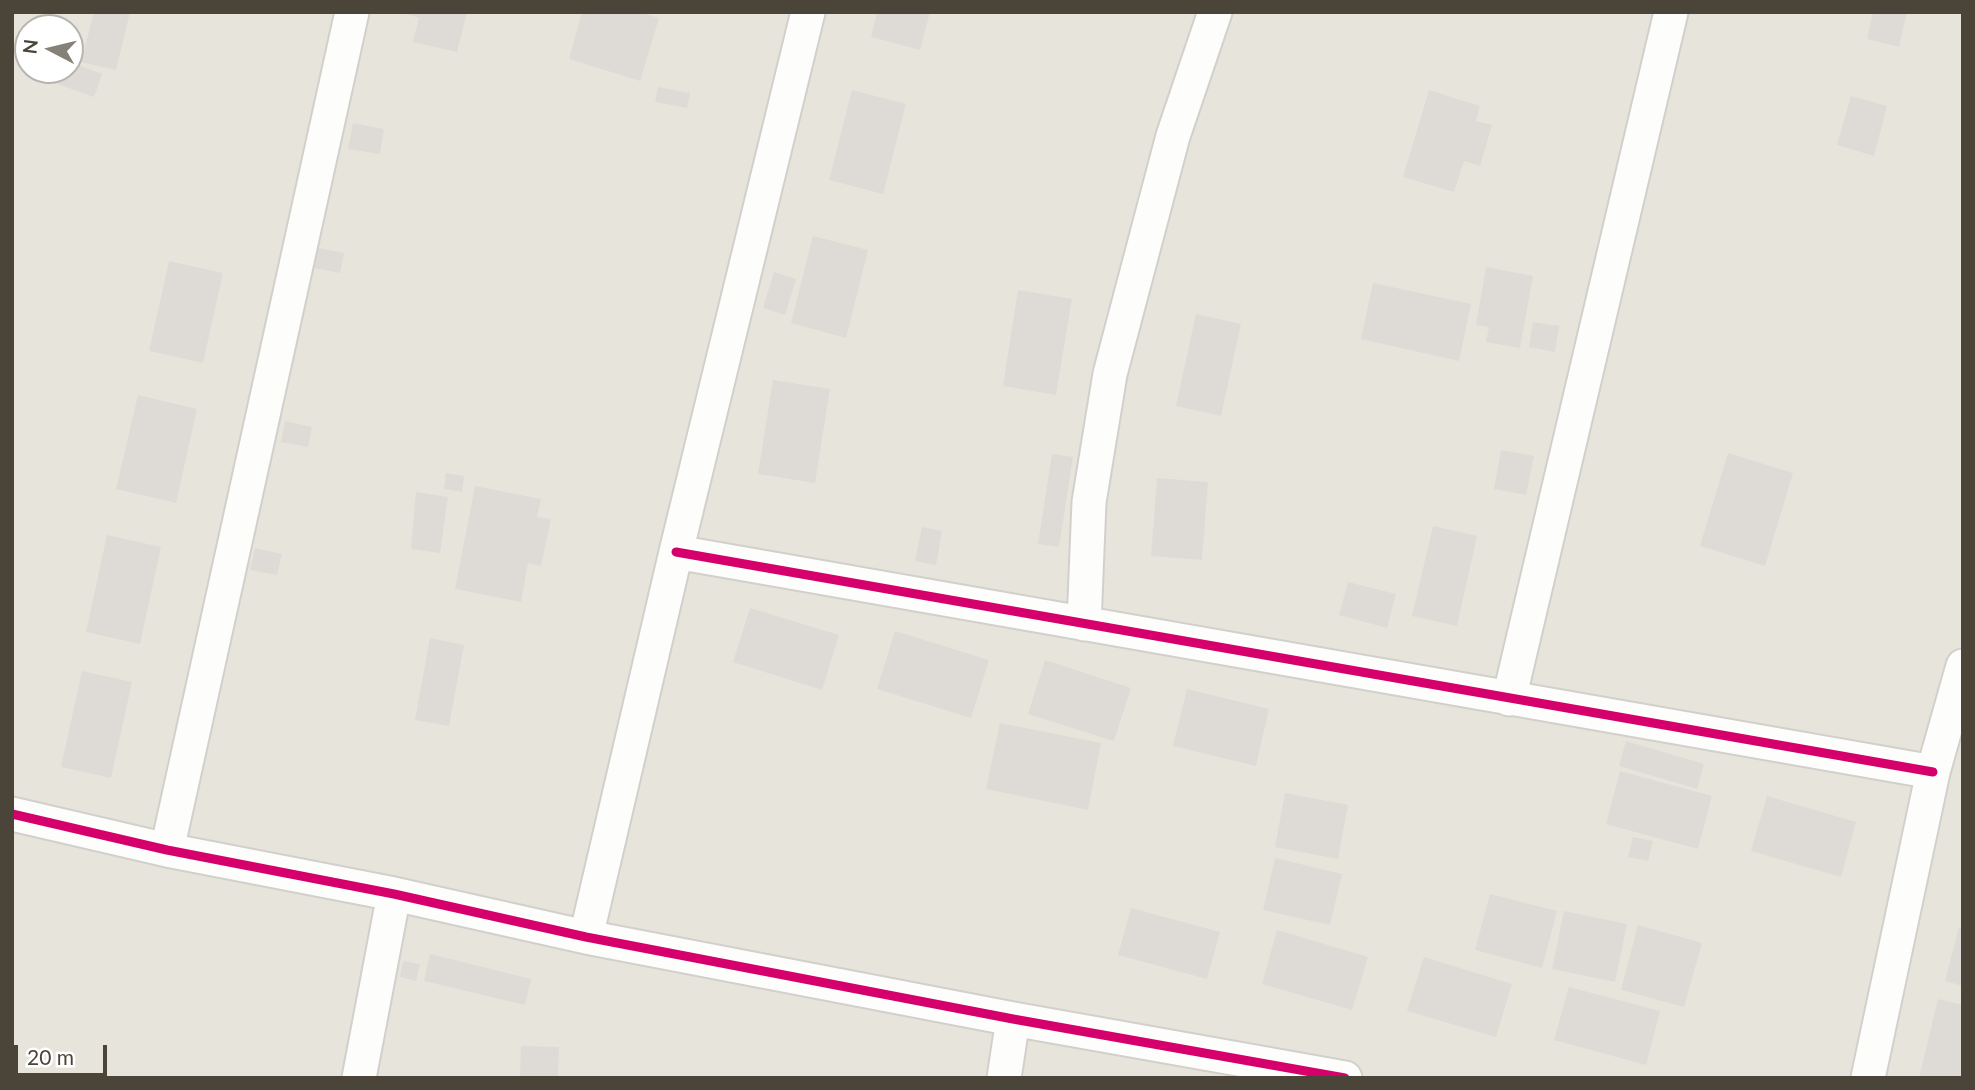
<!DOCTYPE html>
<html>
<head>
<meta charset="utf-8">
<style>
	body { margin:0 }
	#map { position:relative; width:1975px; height:1090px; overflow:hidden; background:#f4f2ee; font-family:Lato,sans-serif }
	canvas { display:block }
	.frame { position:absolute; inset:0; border:14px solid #4b4439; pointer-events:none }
	.north { position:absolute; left:14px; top:14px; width:70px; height:70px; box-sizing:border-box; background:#fff; border:2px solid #b7b4b0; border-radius:50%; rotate:277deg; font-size:19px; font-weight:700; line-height:28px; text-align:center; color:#4b4439 }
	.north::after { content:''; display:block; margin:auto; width:24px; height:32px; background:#868178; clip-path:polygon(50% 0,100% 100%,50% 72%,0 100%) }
	.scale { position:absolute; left:14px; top:1045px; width:93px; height:32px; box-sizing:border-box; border:4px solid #4b4439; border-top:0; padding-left:9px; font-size:21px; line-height:24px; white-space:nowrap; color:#4b4439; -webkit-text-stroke:5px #fff; paint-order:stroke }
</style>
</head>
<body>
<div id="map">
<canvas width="1975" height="1090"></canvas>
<div class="frame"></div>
<div class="north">N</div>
<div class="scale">20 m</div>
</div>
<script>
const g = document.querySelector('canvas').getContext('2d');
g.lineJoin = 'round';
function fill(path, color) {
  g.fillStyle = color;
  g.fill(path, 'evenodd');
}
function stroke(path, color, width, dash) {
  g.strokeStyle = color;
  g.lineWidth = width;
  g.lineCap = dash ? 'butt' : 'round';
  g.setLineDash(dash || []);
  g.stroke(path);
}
fill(new Path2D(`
	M12 12H1963V1078H12ZM28 28H70V70H28Z`), '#e7e4dc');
fill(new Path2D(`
	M94 12H130L116 70 81 62Z
	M401 12H467L457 52 413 42 419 18Z
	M582 12H639L659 18 640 81 569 59Z
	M877 12H930L920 50 871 37Z
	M1873 12H1907L1899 47 1867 39Z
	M70 62 102 74 94 97 49 81 54 70H70Z
	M658 87 690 93 687 108 655 102Z
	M852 90 906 104 883 194 829 180Z
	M1429 90 1480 106 1476 121 1492 125 1480 166 1464 161 1454 192 1403 177Z
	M1851 96 1887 106 1874 156 1837 145Z
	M353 123 384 129 380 154 348 149Z
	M813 236 868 250 846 338 791 323Z
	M318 248 344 253 340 273 314 268Z
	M169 261 223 273 203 363 149 351Z
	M1486 267 1533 276 1520 348 1486 342 1489 327 1476 325Z
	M774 272 796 279 785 315 763 308Z
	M1373 283 1471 304 1459 361 1361 339Z
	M1018 290 1072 299 1056 395 1003 386Z
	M1196 314 1241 324 1221 416 1176 406Z
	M1533 322 1559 326 1555 352 1529 347Z
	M773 380 830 389 815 483 758 474Z
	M138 395 197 409 176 503 116 489Z
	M285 421 312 427 308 447 281 442Z
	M1501 450 1534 456 1526 495 1494 489Z
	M1728 453 1793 473 1765 566 1700 546Z
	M1052 454 1073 457 1059 547 1038 544Z
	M446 473 464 476 462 492 444 489Z
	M1157 478 1208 482 1202 560 1151 556Z
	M475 486 541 499 537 517 551 519 541 566 528 563 521 602 455 589Z
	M416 492 448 497 440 553 411 549Z
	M1433 526 1477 536 1457 626 1412 616Z
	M922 527 942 531 936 565 915 561Z
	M107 535 161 547 140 644 86 632Z
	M255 548 282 554 277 575 250 570Z
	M1348 582 1396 594 1387 628 1339 615Z
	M750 608 839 635 822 690 733 662Z
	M895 631 989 660 971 718 877 689Z
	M430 638 464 645 449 726 415 720Z
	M1045 660 1131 688 1114 741 1028 714Z
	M82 671 132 682 111 778 61 767Z
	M1187 689 1269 709 1256 766 1173 746Z
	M1000 723 1101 743 1088 810 986 789Z
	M1626 741 1704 764 1697 789 1619 766Z
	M1620 771 1712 796 1698 849 1606 824Z
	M1285 793 1348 805 1338 859 1275 847Z
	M1767 796 1856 822 1841 877 1751 851Z
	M1633 837 1653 841 1648 861 1628 857Z
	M1275 858 1342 874 1330 925 1263 910Z
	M1490 894 1557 911 1542 968 1475 950Z
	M1131 908 1220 932 1207 979 1118 955Z
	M1564 911 1627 924 1615 982 1552 969Z
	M1638 925 1702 943 1684 1007 1621 990Z
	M1959 927 1963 928V986L1945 981Z
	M1277 930 1368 957 1352 1010 1262 984Z
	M430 954 531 979 525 1005 424 981Z
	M1424 957 1512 984 1496 1037 1407 1011Z
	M403 961 420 964 416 981 400 977Z
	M1569 987 1660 1011 1646 1065 1554 1040Z
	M1938 999 1963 1005V1078H1919Z
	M521 1046 559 1047 558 1078H520Z`), '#dedbd6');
const minor = new Path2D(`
	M676 552 1933 772
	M1084 624 1089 502 1110 374 1173 136 1215 12
	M1509 699 1671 12
	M12 814 167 850 394 894 586 937 1013 1019 1345 1078
	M167 850 352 12
	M586 937 676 552 808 12
	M359 1078 394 894
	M1004 1078 1013 1019
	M1868 1078 1933 772 1963 666`);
stroke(minor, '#d2d0cb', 37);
stroke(minor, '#fdfdfc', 33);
stroke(new Path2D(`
	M676 552 1933 772
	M12 814 167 850 394 894 586 937 1013 1019 1345 1078`), '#d6006c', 9);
</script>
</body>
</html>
